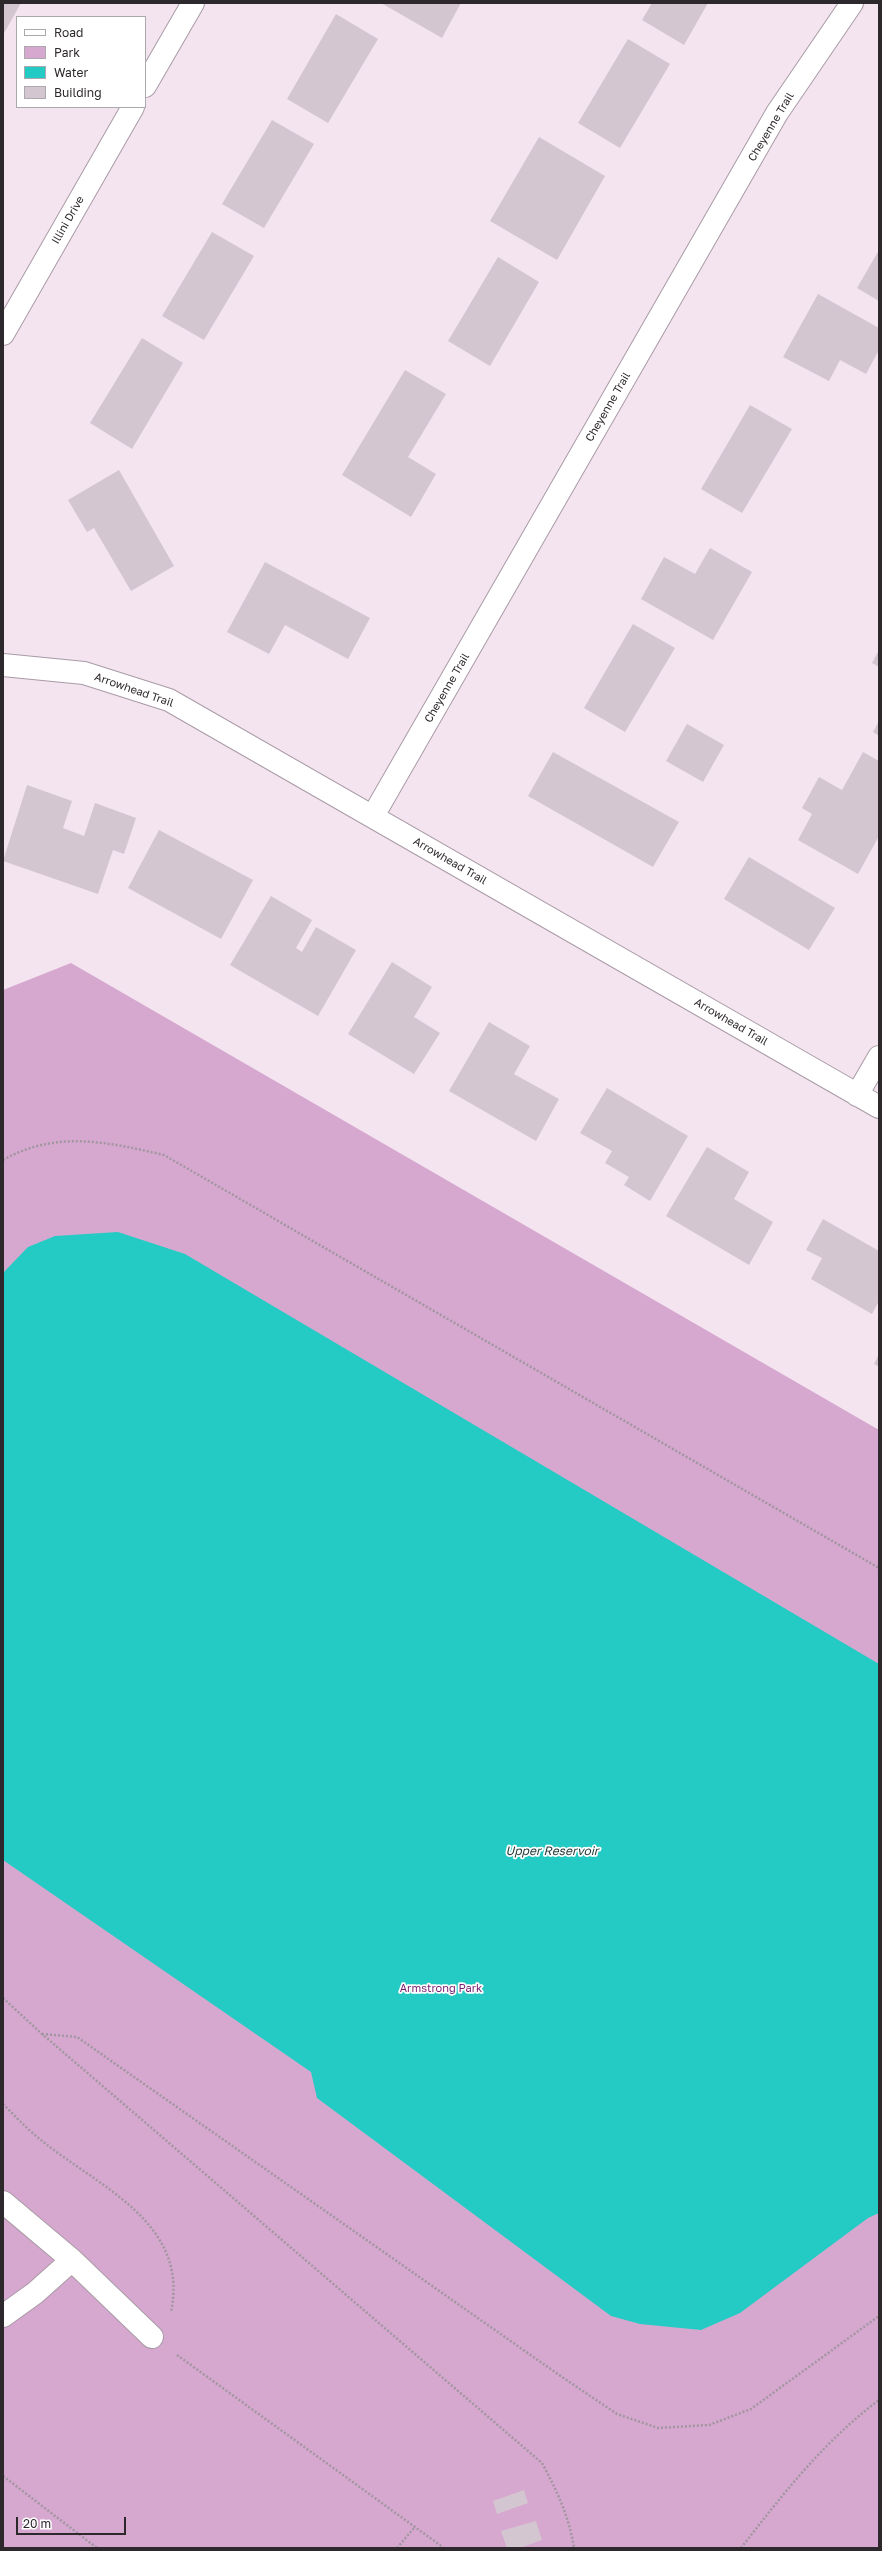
<!DOCTYPE html>
<html>
<head>
<meta charset="utf-8">
<style>
	body { margin:0 }
	#map { position:relative; width:882px; height:2551px; overflow:hidden; background:#f3e4f0; font-family:"Golos Text",sans-serif }
	canvas { display:block }
	.frame { position:absolute; inset:0; border:4px solid #2d282c; pointer-events:none }
	.legend { position:absolute; left:16px; top:16px; width:130px; height:92px; box-sizing:border-box; background:#fff; border:1px solid #aba9ab; margin:0; padding:5px 7px; list-style:none; font-size:12px; color:#2d282c }
	.legend li { display:flex; align-items:center; gap:8px; height:20px }
	.legend b { width:20px; border:1px solid #aba9ab }
	.scale { position:absolute; left:16px; top:2517px; width:110px; height:18px; box-sizing:border-box; border:2px solid #2d282c; border-top:0; padding-left:5px; font-size:12px; line-height:14px; white-space:nowrap; color:#2d282c; -webkit-text-stroke:3px #fff; paint-order:stroke }
</style>
</head>
<body>
<div id="map">
<canvas width="882" height="2551"></canvas>
<div class="frame"></div>
<ul class="legend">
<li><b style="height:5px;background:#fff"></b>Road</li>
<li><b style="height:11px;background:#d6a8cf"></b>Park</li>
<li><b style="height:11px;background:#24cbc4"></b>Water</li>
<li><b style="height:11px;background:#d4c6d1"></b>Building</li>
</ul>
<div class="scale">20 m</div>
</div>
<script>
const g = document.querySelector('canvas').getContext('2d');
g.lineJoin = 'round';
function fill(path, color) {
  g.fillStyle = color;
  g.fill(path, 'evenodd');
}
function stroke(path, color, width, dash) {
  g.strokeStyle = color;
  g.lineWidth = width;
  g.lineCap = dash ? 'butt' : 'round';
  g.setLineDash(dash || []);
  g.stroke(path);
}
function label(font, color, halo, rows, align = 'center') {
  g.font = font + ' "Golos Text",sans-serif';
  g.lineWidth = 3.5;
  g.setLineDash([]);
  g.textBaseline = 'middle';
  g.strokeStyle = halo;
  g.fillStyle = color;
  for (const [text, x, y, turn = 0] of rows) {
    g.save();
    g.translate(x, y);
    g.rotate((+turn || 0) * Math.PI / 180);
    g.textAlign = isNaN(turn) ? turn : align;
    if (halo) g.strokeText(text, 0, 0);
    g.fillText(text, 0, 0);
    g.restore();
  }
}
fill(new Path2D(`
	M71 963 879 1430V2548H3V990Z`), '#d6a8cf');
fill(new Path2D(`
	M118 1232 185 1254 879 1664V2213L868 2218 740 2313 701 2330 640 2324 611 2316 317 2098 311 2072 3 1860V1273L28 1247 55 1236Z`), '#24cbc4');
fill(new Path2D(`
	M3 3H21L3 35Z
	M381 3H461L442 38Z
	M652 3H708L684 45 642 20Z
	M336 14 378 39 328 123 287 99Z
	M628 39 670 64 620 148 578 123Z
	M272 120 314 144 264 228 222 204Z
	M539 137 605 176 557 260 490 221Z
	M212 232 254 256 204 340 162 316Z
	M879 250V301L857 288Z
	M498 257 539 282 490 366 448 341Z
	M818 294 879 328V350L866 374 840 360 829 381 783 357Z
	M142 338 183 363 132 449 90 423Z
	M405 370 446 394 408 457 436 474 411 517 342 475Z
	M750 405 792 429 742 513 701 489Z
	M119 470 174 566 131 591 94 528 87 532 68 500Z
	M710 548 752 572 713 640 641 599 664 557 695 574Z
	M265 562 370 618 348 659 285 625 269 654 227 632Z
	M633 624 675 648 625 732 584 708Z
	M879 650V667L872 663Z
	M879 721V736L873 732Z
	M687 724 724 745 703 782 666 761Z
	M553 752 679 822 653 867 528 796Z
	M863 752 879 761V836L858 874 798 840 812 814 802 808 819 777 842 790Z
	M27 785 72 801 63 828 84 836 95 803 136 818 124 854 113 850 98 894 3 861Z
	M159 830 253 880 221 939 128 888Z
	M749 857 835 908 809 950 724 899Z
	M271 896 312 920 296 948 302 952 316 927 356 950 318 1016 230 965Z
	M392 962 432 987 414 1017 440 1033 414 1074 348 1034Z
	M489 1022 530 1046 514 1074 559 1099 536 1141 449 1091Z
	M607 1088 688 1136 650 1201 624 1185 629 1177 605 1163 612 1151 580 1133Z
	M707 1147 749 1172 734 1199 773 1222 749 1265 666 1216Z
	M823 1219 879 1251V1301L872 1314 811 1279 822 1258 806 1250Z
	M879 1354V1367L874 1364Z
	M524 2490 528 2503 497 2514 493 2501Z
	M536 2521 542 2540 520 2548H507L501 2531Z`), '#d4c6d1');
const minor = new Path2D(`
	M145 86 193 3
	M3 334 133 107
	M3 665 84 673 169 700 879 1107
	M373 816 777 113 852 3
	M857 1095 879 1057
	M3 2202 72 2260 152 2337
	M3 2316 35 2293 72 2260`);
stroke(minor, '#a99ba6', 24);
stroke(new Path2D(`
	M3 1160C56 1130 108 1142 164 1155L879 1568
	M3 1998 42 2034 542 2463C557 2491 569 2516 574 2548
	M42 2034 77 2037 562 2377 617 2414 658 2428 709 2425 751 2409 879 2316
	M3 2104C15 2116 27 2129 41 2140 97 2186 190 2222 171 2312
	M177 2355 444 2548
	M3 2476 97 2548
	M397 2548 414 2528
	M741 2548C783 2494 824 2441 879 2400`), '#a1969f', 2.5, [2, 2]);
stroke(minor, '#fff', 22);
label('11px', '#2d282c', '#fff', [
	["Cheyenne Trail",771,127,-59],
	["Illini Drive",68,220,-60],
	["Cheyenne Trail",608,407,-60],
	["Cheyenne Trail",447,688,-60],
	["Arrowhead Trail",134,690,19],
	["Arrowhead Trail",450,861,30],
	["Arrowhead Trail",731,1022,30]
]);
label('11px', '#771d6f', '#fff', [
	["Armstrong Park",441,1989]
]);
label('italic 12px', '#1f3836', '#fff', [
	["Upper Reservoir",552,1851]
]);
</script>
</body>
</html>
